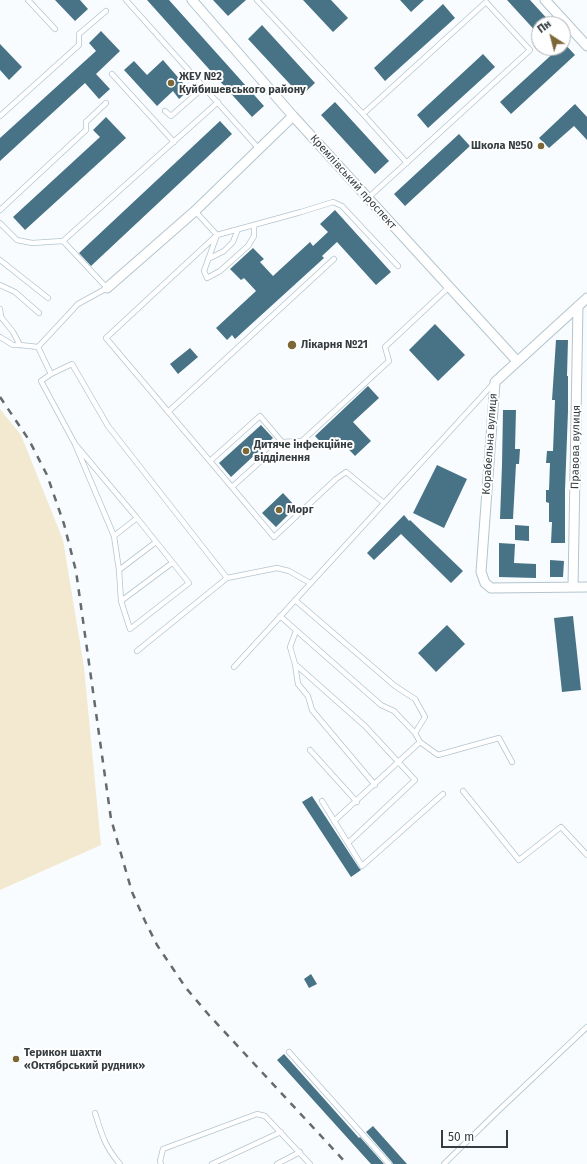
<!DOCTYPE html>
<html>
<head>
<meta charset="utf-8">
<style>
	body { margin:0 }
	#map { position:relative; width:587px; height:1164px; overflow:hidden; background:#f9fcfe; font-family:"Fira Sans",sans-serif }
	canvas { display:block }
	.north { position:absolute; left:531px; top:16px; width:40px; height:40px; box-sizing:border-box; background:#fff; border:1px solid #afb1b3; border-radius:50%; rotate:324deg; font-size:11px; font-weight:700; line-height:16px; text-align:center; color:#363d40 }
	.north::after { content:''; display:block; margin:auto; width:14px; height:18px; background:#7c6736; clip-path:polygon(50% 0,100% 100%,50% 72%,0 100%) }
	.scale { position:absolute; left:441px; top:1130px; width:67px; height:18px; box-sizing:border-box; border:2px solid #363d40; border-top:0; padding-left:5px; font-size:12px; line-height:14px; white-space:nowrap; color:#363d40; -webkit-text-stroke:3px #fff; paint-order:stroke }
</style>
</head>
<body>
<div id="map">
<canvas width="587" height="1164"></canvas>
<div class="north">Пн</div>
<div class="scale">50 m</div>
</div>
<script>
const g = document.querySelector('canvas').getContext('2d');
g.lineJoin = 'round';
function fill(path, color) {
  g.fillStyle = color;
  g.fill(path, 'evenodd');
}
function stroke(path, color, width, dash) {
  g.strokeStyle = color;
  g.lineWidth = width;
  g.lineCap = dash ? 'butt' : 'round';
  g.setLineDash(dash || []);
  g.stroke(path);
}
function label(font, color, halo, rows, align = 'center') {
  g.font = font + ' "Fira Sans",sans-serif';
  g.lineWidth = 4;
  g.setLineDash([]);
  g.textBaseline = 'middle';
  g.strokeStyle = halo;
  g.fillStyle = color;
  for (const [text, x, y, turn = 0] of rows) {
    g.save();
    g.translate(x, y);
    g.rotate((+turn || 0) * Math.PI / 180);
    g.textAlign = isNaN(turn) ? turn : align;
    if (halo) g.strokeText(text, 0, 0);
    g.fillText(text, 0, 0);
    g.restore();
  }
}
fill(new Path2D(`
	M0 409 21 435 63 540 84 667 101 845 0 890Z`), '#f3e8d0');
fill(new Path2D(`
	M55 0H80L88 9 75 21Z
	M147 0H169L264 106 252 117Z
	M213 0H246L228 16Z
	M303 0H331L348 18 333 32Z
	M400 0H424L411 12Z
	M507 0H530L552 24H539V35Z
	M443 4 455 18 385 81 374 68Z
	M262 25 315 83 301 96 248 39Z
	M101 31 120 51 96 74 110 89 99 99 85 83 0 161V138L96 51 89 43Z
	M563 42 575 55 511 114 500 102 559 48H563Z
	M0 44 22 67 9 80 0 70Z
	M483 54 495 67 428 128 417 115Z
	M163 60 189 90 179 99 173 91 157 106 124 70 134 61 147 75Z
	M335 102 389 161 375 174 321 115Z
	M575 104 587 117V140L574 126 549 148 539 138Z
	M106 117 126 138 25 230 13 217 100 137 93 130Z
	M220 121 232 134 91 266 79 253Z
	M459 134 470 146 405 206 394 194Z
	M335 210 391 272 376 285 337 242 322 256 324 258 235 339 232 335 227 340 216 328 256 291 244 278 241 280 230 269 253 248 264 259 260 262 273 276 310 242 313 246 328 232 320 224Z
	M435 324 465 355 438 381 409 350Z
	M556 340H568L567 376H568V411L565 490V543H551L552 522H549V503L546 502V490H549L550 463H546L547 451H553L555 400H552Z
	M190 348 198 357 178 374 170 364Z
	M368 386 379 398 353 422 371 441 355 456 337 437 326 448 315 436Z
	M503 410H516L515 449H520L519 464H516L513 519H500L502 465Z
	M261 425 273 438 231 477 219 463Z
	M437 465 467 479 444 528 413 513Z
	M283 493 296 507 276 527 262 513Z
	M404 515 409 521 410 520 463 571 451 583 401 534 374 560 367 553Z
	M515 525 529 526V541L515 540Z
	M499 543 515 544 514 563 536 564V578L499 577Z
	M550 560 564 561 563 577H550Z
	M573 616 581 690 562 692 554 618Z
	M447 625 465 644 436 672 418 653Z
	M312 796 359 868 361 870 351 877 302 802Z
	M311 974 317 984 309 988 304 979Z
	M284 1054 359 1138 360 1137 384 1164H371L277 1060Z
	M373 1126 407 1164H393L392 1162 366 1132Z`), '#487386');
const service = new Path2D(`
	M28 0 55 29
	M126 0 259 149
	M257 0 363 114
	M112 74 174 142
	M165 111 171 116 204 87
	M0 116 79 45V34L106 11
	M368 198 530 50 486 2 363 114 407 163
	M0 210 86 130V122L106 103
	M195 211 217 235 106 338 274 537 336 479 346 472 384 503
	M0 223 17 240 32 243 63 241
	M254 225V236L248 246 220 271 207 278 204 271 217 235 301 212 333 202 342 206 398 266
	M208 259 224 251 233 242 238 229
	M0 260 48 298
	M0 285 15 292 39 313
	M0 309 1 317 13 332 20 345
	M0 337 13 345H20L38 347 78 304 107 288 63 241 218 102
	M38 347 51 374 72 364 108 426 227 578 137 651
	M51 374 41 381 75 444 137 518 189 583 130 629 121 601 119 570 114 536 75 444
	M168 412 334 259
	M210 461 260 416 282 442 302 441 389 361 385 347 449 287
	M232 487 282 442
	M114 536 137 518
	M119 570 156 542
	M227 578 277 568 289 571 310 583
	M295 600 395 686 415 699 425 717 415 733
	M121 601 172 563
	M280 616 381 705 394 711 415 733 420 742 438 755 499 738 512 762
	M296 631 290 647 295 664 365 726 415 780 348 843
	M295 664 298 684 308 696 312 710 375 785
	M234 667 494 383
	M310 750 357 802
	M463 791 519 860 561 827 587 855
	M322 801 362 866 443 794
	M334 821 420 742
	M289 1052 389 1164
	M95 1113C102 1135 105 1147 120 1164
	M161 1164 160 1161 163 1149 257 1114 265 1116 310 1164
	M212 1164 281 1132
	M277 1164 300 1152
	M444 1164 497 1112 587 1027`);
const minor = new Path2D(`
	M192 0 293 116 517 361
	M545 0 587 46
	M107 288 195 211 293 116
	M587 298 495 382 481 572 485 583 491 588 587 587
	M573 587 578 306`);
stroke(service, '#b4c5ce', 6);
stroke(minor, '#b4c5ce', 11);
stroke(service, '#fff', 4.5);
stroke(minor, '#fff', 9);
stroke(new Path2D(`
	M0 397 29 440 47 475 64 524 76 571 111 819 132 892 145 921 157 945 186 988 208 1014 347 1164`), '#646a6d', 2.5, [7, 7]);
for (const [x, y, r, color] of [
	[171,83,4,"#7c6736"],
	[541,146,4,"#7c6736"],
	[292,345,5,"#7c6736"],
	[246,451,4,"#7c6736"],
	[279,510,4,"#7c6736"],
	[16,1059,4,"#7c6736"]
]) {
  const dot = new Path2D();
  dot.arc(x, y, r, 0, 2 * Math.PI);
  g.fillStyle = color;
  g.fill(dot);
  stroke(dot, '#fff', 1.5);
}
label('bold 11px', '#363d40', '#fff', [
	["ЖЕУ №2",179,77],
	["Куйбишевського району",179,90],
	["Школа №50",533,146,"right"],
	["Лікарня №21",301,345],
	["Дитяче інфекційне",254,445],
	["відділення",254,458],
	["Морг",287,510],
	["Терикон шахти",24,1053],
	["«Октябрський рудник»",24,1066]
], 'left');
label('11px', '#363d40', '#fff', [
	["Кремлівський проспект",353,182,48],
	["Корабельна вулиця",490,444,-86],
	["Правова вулиця",576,447,-89]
]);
</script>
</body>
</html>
